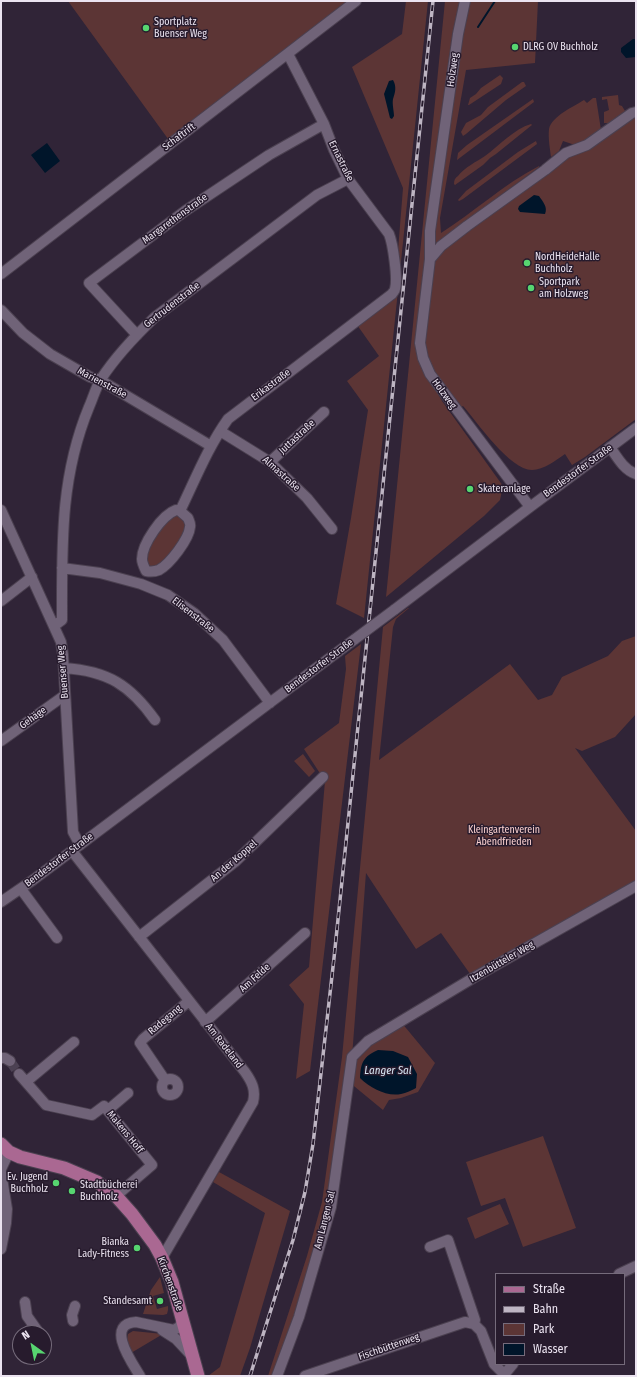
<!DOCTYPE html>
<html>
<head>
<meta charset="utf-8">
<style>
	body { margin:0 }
	#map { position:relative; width:637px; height:1377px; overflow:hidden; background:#302437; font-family:"Fira Sans Condensed",sans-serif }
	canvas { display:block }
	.frame { position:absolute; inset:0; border:2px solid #ebe3f0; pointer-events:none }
	.legend { position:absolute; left:495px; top:1273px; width:130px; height:92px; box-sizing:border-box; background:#271b2d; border:1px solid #756b7b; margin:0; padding:5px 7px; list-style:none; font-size:12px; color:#ebe3f0 }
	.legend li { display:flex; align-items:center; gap:8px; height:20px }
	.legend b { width:20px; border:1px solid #756b7b }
	.north { position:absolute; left:12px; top:1325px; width:40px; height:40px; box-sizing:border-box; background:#271b2d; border:1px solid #756b7b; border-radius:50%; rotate:327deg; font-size:11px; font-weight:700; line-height:16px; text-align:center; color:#ebe3f0 }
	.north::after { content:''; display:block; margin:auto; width:14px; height:18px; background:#57d570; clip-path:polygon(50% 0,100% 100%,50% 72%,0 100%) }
</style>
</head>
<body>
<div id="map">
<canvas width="637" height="1377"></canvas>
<div class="frame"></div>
<ul class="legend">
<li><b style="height:5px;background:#aa6892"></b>Straße</li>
<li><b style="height:5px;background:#beb5c3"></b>Bahn</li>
<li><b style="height:11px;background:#5c3535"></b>Park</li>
<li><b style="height:11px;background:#00152a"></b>Wasser</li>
</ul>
<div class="north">N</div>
</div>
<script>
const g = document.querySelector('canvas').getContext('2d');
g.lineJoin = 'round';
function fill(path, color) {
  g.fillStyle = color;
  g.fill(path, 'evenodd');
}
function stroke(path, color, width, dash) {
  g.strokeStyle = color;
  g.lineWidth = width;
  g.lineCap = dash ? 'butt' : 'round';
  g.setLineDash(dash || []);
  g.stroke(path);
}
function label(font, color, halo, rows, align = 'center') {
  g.font = font + ' "Fira Sans Condensed",sans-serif';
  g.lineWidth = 3;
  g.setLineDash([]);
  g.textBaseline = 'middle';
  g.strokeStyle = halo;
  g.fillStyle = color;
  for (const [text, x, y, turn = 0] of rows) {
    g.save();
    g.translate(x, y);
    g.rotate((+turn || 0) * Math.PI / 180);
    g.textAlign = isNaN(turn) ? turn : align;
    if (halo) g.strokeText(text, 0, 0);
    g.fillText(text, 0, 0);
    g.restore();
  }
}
fill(new Path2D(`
	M68 1H356L171 143Z
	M406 1H428L364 618 336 604 351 518 368 410 347 381 379 356 355 322 395 288 403 188 352 67 402 34Z
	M445 1H538L535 63 466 70 440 218 441 233C474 212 504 184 539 166V167L490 203 636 112V419L585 457 572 465 565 454C556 460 544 470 532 470 510 470 477 422 463 406L456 410 424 370 442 401 503 486 500 500 484 516 386 597Z
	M500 75 503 78 501 84 469 105H468L470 98 476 94 481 88Z
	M522 82H524L526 86 506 100 466 134 463 136 461 132 466 123 481 115 488 107Z
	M618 95 619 105 622 106 625 111 609 123H604V112L609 110 607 99 602 100V97Z
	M593 98H596L601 130 589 139 575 145 563 141 559 151 551 157C550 149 548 138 549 129 552 116 573 107 584 100L587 103Z
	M533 99 534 102 457 160 458 153 467 145Z
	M531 124 532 125 496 154 490 158 483 165 455 185 454 184C454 180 455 178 458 176 465 167 476 162 485 156 500 145 514 129 531 124Z
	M536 141 537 144 463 199 459 201 458 200 466 191 518 152Z
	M176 510 190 522 175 556 151 572 143 552Z
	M408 608H409L396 619 393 627 379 760 510 664 538 700 552 695 562 677 608 656 622 641 636 636V714L615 737 582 751 575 748 636 831V886L473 978 441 933 416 949 366 873 352 1057 401 1022 435 1063 418 1092 401 1098 389 1100 383 1110 349 1082 331 1207 277 1376H268L307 1256 322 1202 342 1057 383 627Z
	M361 644 310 1071 296 1079 304 1004 289 985 309 967 325 781 304 749 339 723 346 669 345 656Z
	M303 754 315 771 309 777 294 761Z
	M543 1136 576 1228 523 1247 505 1198 481 1206 466 1162Z
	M219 1172 290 1211 250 1348 240 1376H208L220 1367 265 1213 213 1182Z
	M500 1204 509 1224 475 1239 467 1218Z
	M160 1277 164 1293 153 1296 157 1309 168 1306V1310L167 1314 163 1315 143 1314 151 1290Z
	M133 1331 163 1334 131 1353 127 1340 128 1334Z`), '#5c3535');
fill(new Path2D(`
	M633 39H636V57L626 58 621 52V48Z
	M393 80C397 87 395 93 393 99 392 104 394 111 394 116L392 119 390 118 384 94 389 81Z
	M47 143 60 161 45 173 31 155Z
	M534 195 539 196C543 202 548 207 545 214L520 212 518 209 519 206Z
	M378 1050 393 1051 408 1057 417 1074 416 1088C412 1090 406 1093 401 1094 387 1097 370 1088 360 1078 361 1062 363 1057 378 1050Z`), '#00152a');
stroke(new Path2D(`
	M478 27 495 1`), '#00152a', 2);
stroke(new Path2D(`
	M10 1061 19 1074`), '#4c4153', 10, [10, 5]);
const minor = new Path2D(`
	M465 1 458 34 430 231V259L420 343 423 358 430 374 530 507
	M430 259 441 246 467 226 545 170 566 153 587 145 632 113 636 112
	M1 274 356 1
	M1 310 23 333 50 354 90 377 100 380 211 446
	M137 335 89 283 185 211 269 155 324 124
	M220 431 270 462 307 498 332 529
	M610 447C617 457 624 470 636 474
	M270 462 324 412
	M1 510 61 642 63 655 73 832 80 845
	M176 510 180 511 188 518C189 521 191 524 190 527 189 539 170 564 159 570 154 572 151 572 146 571 144 567 142 563 142 559 142 544 162 515 176 510Z
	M180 511C195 480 208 447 228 419L392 294C393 292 395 291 395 289 398 279 393 244 389 234L348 179 334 150 324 124 288 54
	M62 568 100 573 141 584 168 595 194 613 223 640 270 703
	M1 601 32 577
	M394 610 530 507 636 428
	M54 626 62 620C62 545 60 477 89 407 93 398 96 387 101 379 116 356 135 336 155 317L317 195 348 179
	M64 668C108 671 130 685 155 720
	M1 741 65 695
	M72 851 245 1072C252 1082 256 1090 253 1102L162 1258
	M21 889 57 938
	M1 902 33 880 355 639
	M139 937 236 861 323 777
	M205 1022 305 933
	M1 1058H5L10 1061
	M19 1074 46 1105 92 1115 104 1106 152 1165 116 1196
	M162 1087a8 8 0 1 1 16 0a8 8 0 1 1-16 0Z
	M165 1080 140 1043 143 1039 189 1001
	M26 1082 74 1042
	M108 1110 128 1093
	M1 1169 9 1152
	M1 1172 7 1209 6 1223 1 1249
	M430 1247 448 1240 475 1320 474 1324 481 1331 494 1364 504 1374
	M619 1274 636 1266
	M25 1302 27 1316 39 1333
	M73 1321 72 1315 75 1306
	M162 1330 176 1339 190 1354
	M140 1376C133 1364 104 1324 136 1322L174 1330 179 1327 183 1321
	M277 1376 299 1317 331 1207 352 1057 368 1041 473 978 636 886
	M305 1376 465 1322 474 1324
	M503 1376 513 1364`);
const major = new Path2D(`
	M1 1144 9 1152 20 1157 64 1168 97 1182 116 1196 132 1214 155 1245 162 1258 172 1282 198 1376`);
stroke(minor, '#4b4050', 12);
stroke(major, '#4b4050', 15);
stroke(minor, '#706378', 10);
stroke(major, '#aa6892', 13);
const rail = new Path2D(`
	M250 1376 293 1240 305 1192 313 1144 334 958 433 1`);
stroke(rail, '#beb5c3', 3.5);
stroke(rail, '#271b2d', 2, [6]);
const minorBridge = new Path2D(`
	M355 639 394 610`);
stroke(minorBridge, '#4b4050', 12, []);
stroke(minorBridge, '#706378', 10);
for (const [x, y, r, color] of [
	[146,28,4,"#57d570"],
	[515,47,4,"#57d570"],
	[527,263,4,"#57d570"],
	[531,288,4,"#57d570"],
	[470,489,4,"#57d570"],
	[56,1183,4,"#57d570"],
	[72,1191,4,"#57d570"],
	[137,1248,4,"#57d570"],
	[160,1301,4,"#57d570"]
]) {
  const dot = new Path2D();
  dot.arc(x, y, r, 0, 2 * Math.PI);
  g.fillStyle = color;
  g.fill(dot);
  stroke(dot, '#271b2d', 1.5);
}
label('10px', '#ebe3f0', '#271b2d', [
	["Sportplatz",154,22],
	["Buenser Weg",154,34],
	["DLRG OV Buchholz",523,47],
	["NordHeideHalle",535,257],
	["Buchholz",535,269],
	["Sportpark",539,282],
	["am Holzweg",539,294],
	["Skateranlage",478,489],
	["Ev. Jugend",48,1177,"right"],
	["Buchholz",48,1189,"right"],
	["Stadtbücherei",80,1185],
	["Buchholz",80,1197],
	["Bianka",129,1242,"right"],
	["Lady-Fitness",129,1254,"right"],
	["Standesamt",152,1301,"right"]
], 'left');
label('10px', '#ebe3f0', '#271b2d', [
	["Holzweg",453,70,-82],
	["Schaftrift",179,137,-37],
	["Ernastraße",341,161,64],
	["Margarethenstraße",175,219,-36],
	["Gertrudenstraße",172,305,-38],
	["Marienstraße",102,383,28],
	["Erikastraße",271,385,-37],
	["Holzweg",444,394,54],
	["Juttastraße",297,437,-43],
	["Bendestorfer Straße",578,471,-36],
	["Almastraße",281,474,42],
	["Elisenstraße",193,615,38],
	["Bendestorfer Straße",319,666,-37],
	["Buenser Weg",63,672,-95],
	["Gehäge",33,718,-36],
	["Bendestorfer Straße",59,860,-37],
	["An der Koppel",234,861,-41],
	["Itzenbütteler Weg",502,962,-30],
	["Am Felde",255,978,-42],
	["Radegang",165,1020,-40],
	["Am Radeland",224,1046,52],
	["Makens Hoff",125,1132,51],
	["Am Langen Sal",325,1220,-76],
	["Kirchenstraße",170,1284,70],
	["Fischbüttenweg",389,1347,-19]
]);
label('10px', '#fbd1cf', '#271b2d', [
	["Kleingartenverein",504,830],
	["Abendfrieden",504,842]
]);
label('italic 11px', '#d8e6f4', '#271b2d', [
	["Langer Sal",388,1071]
]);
</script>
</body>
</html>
